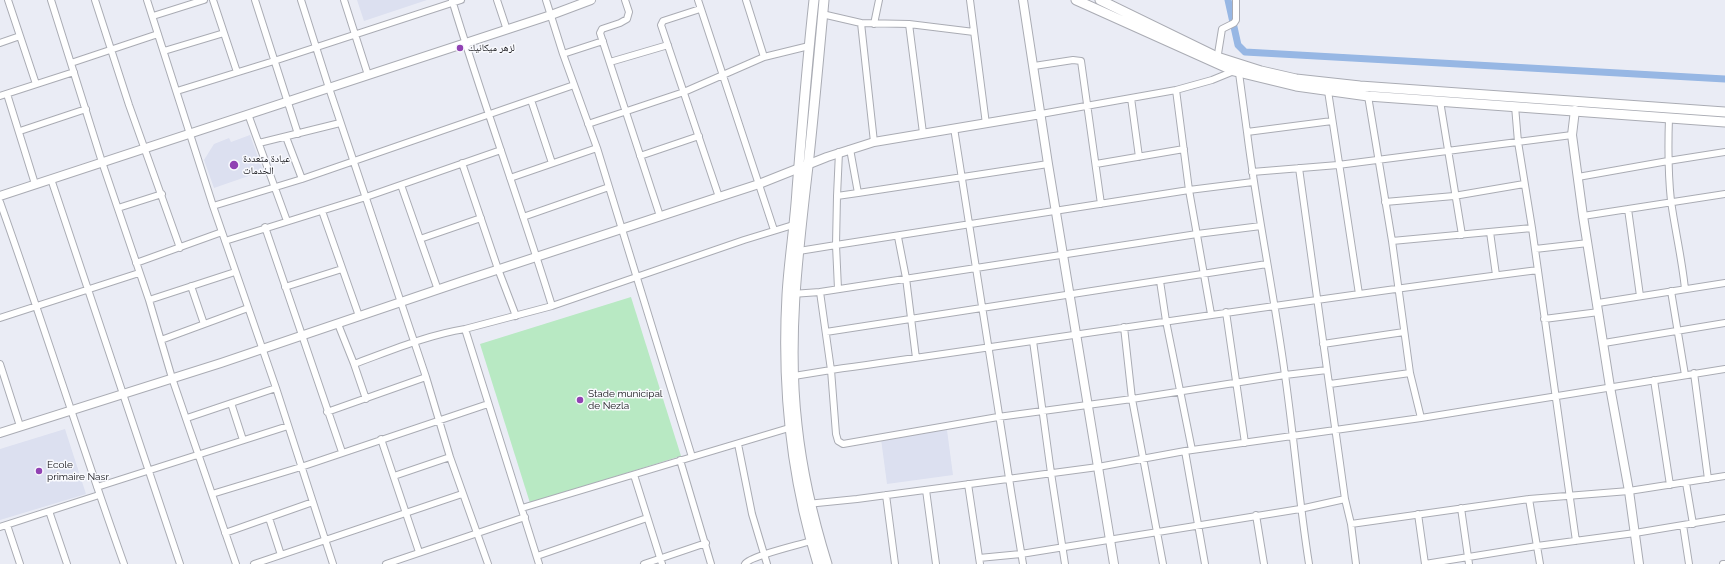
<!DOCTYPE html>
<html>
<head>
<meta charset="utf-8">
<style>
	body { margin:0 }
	canvas { display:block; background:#eaecf5 }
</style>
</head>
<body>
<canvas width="1725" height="564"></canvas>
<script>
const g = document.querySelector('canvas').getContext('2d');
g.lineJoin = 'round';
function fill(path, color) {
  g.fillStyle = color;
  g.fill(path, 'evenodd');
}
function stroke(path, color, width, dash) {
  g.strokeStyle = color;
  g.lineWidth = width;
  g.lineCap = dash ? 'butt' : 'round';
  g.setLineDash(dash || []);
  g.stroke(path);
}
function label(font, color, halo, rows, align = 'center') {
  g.font = font + ' Raleway,"Noto Naskh Arabic",sans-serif';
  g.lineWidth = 3;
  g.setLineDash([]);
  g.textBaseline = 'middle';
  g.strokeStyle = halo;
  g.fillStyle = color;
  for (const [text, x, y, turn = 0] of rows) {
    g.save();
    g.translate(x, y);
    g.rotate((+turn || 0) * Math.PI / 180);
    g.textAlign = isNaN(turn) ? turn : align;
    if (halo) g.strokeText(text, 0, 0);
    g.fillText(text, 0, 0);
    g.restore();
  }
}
fill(new Path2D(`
	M357 0H427L364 21Z
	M250 135 263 171 214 188 204 160 214 144 229 138 231 142Z
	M65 429 86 494 0 520V449Z
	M947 430 953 475 887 484 881 439Z`), '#dce0f0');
fill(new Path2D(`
	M631 297 681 456 530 503 480 344Z`), '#b8e9c3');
stroke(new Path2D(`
	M1228 0 1238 45 1245 52 1725 79`), '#97b7e4', 7);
const minor = new Path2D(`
	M8 0 36 84
	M51 0 102 162 149 300 172 378 236 564
	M95 0 129 105 180 248
	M147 0 213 206 276 388 333 564
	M213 0 237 72
	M255 0 298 134
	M301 0 329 88 426 377 450 457 488 564
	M344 0 368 75
	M452 0C483 102 520 203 552 306
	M497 0 507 30
	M625 0 629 12 627 19 620 23 602 29 600 33 660 216
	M698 0 774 230
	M970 0 986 124
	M700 9 663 21 661 25 719 197
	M822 14 861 23
	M153 16 204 0
	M874 24 879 0
	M909 24 923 133
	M0 43 20 36
	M164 51 224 33
	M563 54 603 41
	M764 57 809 46
	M1217 60 1222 29 1234 23 1236 20V0
	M610 62 668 45
	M71 63 158 34
	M1034 66 1073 60 1081 61 1101 204
	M1239 73 1247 132
	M1176 90 1212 80 1234 71
	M177 91 274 61 461 0
	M1328 91 1359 294
	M7 94 35 184
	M0 96 74 72
	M1368 96 1392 241 1410 373 1421 418
	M1131 98 1139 157
	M531 100 552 163
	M1440 101 1462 235
	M1515 106 1518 142 1532 228 1576 541
	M248 114 287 221
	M1041 114 1176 90 1189 190 1253 182
	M1669 118C1668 146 1668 173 1671 201 1675 230 1682 259 1685 289
	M588 124 684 92 764 57 746 0
	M954 128C976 274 999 419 1023 564
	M20 131 86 109
	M286 137 302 179
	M874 142 861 23 909 24 974 32
	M259 143 340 123
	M850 149 858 193 837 196 836 245 1189 190 1211 314
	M640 156 699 136
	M462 163 498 269 516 316
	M1096 164 1184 149
	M1299 168 1345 499 1351 524 1356 564
	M1252 172 1338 165 1572 135
	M1578 177 1668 161 1725 152
	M510 178 597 148
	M51 179 180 564
	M401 185 438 290
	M858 193 1048 164
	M837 196 839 152
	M0 202C43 322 81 444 124 564
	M1385 202 1454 196 1524 184
	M213 206 302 179 574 85
	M118 208 162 194
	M1628 209 1640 296
	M322 211 359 316
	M1583 216 1725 194
	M523 217 609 187
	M1261 226 1197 234 820 292 831 370C1067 337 1302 300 1538 270
	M265 227 342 452
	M1490 232 1496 275
	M898 237 906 278 916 358
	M420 239 481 218
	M225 241 366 197 501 150
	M1392 241 1532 228
	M1535 249 1588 243
	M799 251 836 245 838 289
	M136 263 222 232
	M1160 281 1166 321 1192 450
	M191 286 204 324
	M285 287 342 269
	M1671 291 1685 375
	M792 294 820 292
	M149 300 235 272
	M1598 303 1725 283
	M1226 312 1245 443
	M0 318 139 273
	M1544 319 1599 312
	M338 324 354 364
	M1124 327 1132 399 1163 564
	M826 332 1267 264
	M161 340 248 308
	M1033 341 1051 473 1065 564
	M1604 343 1725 323
	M1323 344 1404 332
	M0 364 20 426
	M1694 373 1708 479
	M794 376 831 370 836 434 838 441 843 444 998 417 1132 399 1285 375 1327 370
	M1654 380 1670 485
	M1330 384 1410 373
	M366 399 354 364C390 351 427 335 465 329
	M231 403 243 440
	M327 412 426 377
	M187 418 276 388
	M381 439 419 552
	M738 444 752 514 767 564
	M1185 451 1205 564
	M692 457 789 428
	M680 460 711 564
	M634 475 662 564
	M394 476 450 457
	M1686 483 1693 524
	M968 484 980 564
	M97 487 288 426
	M926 490 936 564
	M212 494 301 467 488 404
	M886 495 895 564
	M1529 499 1540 564
	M807 504 857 499 1098 467 1185 451 1421 418 1725 369
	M522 508 692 457 597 148 563 54 546 0
	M1461 508 1469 564
	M49 511 67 564
	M1418 514 1425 564
	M1256 515 1264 564
	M269 518 281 555
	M1351 524 1529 499 1629 491 1725 476
	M7 525 20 564
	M1683 525 1689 564
	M0 527 99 495
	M225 533 313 502
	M537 556 647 518
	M979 558 1021 554 1158 532 1300 509 1345 499
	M254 564 462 494
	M386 564 525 517
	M539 564 465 329 552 306 744 240 793 225
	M644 564 706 543
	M745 564C750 556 799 545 811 541
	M1309 564C1299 501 1294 438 1285 375 1274 293 1257 213 1247 132L1332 121
	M1425 564 1537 546 1635 533 1725 518
	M1723 564H1725`);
const tertiary = new Path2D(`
	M1023 0 1048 164 1114 564
	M1575 110 1572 135 1583 216 1610 387 1629 491 1639 564
	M0 196 551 15 591 0
	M0 433 221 363 463 281 719 197 759 184 827 157 874 142 1041 114`);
const secondary = new Path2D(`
	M814 0C807 63 802 127 797 190 795 225 789 260 787 295 782 386 791 477 818 564
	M824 0C819 55 814 111 808 166 798 252 787 339 797 425 802 472 813 519 827 564
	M1076 0 1234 71 1296 86 1368 96 1725 122
	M1100 0 1217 57 1261 71 1296 79 1360 86 1725 112`);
stroke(minor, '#aaacb4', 8);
stroke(tertiary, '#aaacb4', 10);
stroke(secondary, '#aaacb4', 11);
stroke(minor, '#fff', 6);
stroke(tertiary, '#fff', 8);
stroke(secondary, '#fff', 9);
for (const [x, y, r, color] of [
	[460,48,4,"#9142b3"],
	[234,165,5,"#9142b3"],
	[580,400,4,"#9142b3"],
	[39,471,4,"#9142b3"]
]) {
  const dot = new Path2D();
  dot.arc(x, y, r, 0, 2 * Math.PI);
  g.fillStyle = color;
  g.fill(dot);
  stroke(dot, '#f9fafe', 1.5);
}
label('10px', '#141418', '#f9fafe', [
	["لزهر ميكانيك",468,48],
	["عيادة متعددة",243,159],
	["الخدمات",243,171],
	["Stade municipal",588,394],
	["de Nezla",588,406],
	["Ecole",47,465],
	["primaire Nasr",47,477]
], 'left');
</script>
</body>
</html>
